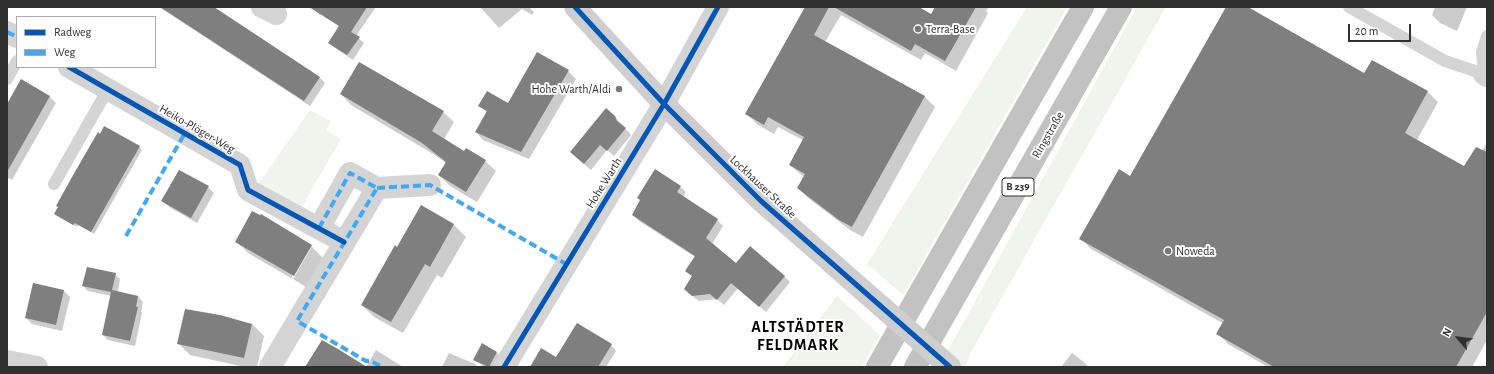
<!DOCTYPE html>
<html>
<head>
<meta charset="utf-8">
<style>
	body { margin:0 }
	#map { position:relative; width:1494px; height:374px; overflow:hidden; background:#fff; font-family:"Alegreya Sans",sans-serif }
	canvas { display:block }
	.frame { position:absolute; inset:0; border:8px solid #303030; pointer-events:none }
	.legend { position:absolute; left:16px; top:16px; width:140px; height:52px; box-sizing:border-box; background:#fff; border:1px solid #acacac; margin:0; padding:5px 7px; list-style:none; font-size:12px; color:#303030 }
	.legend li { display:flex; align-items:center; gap:8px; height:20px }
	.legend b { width:20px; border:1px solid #acacac }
	.north { position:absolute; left:1438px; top:318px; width:40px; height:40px; -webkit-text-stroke:3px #fff; paint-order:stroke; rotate:298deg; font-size:11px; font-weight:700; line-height:16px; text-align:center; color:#303030 }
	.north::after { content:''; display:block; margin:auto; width:14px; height:18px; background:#303030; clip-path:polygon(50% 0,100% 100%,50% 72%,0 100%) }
	.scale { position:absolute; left:1348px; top:24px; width:63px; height:18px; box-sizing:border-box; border:2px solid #303030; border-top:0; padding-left:5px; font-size:12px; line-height:14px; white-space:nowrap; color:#303030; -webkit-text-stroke:3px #fff; paint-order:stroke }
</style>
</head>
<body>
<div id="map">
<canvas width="1494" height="374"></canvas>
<div class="frame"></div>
<ul class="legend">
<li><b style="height:5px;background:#0057b8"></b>Radweg</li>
<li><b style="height:5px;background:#3fa9f5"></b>Weg</li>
</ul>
<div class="north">N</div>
<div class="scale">20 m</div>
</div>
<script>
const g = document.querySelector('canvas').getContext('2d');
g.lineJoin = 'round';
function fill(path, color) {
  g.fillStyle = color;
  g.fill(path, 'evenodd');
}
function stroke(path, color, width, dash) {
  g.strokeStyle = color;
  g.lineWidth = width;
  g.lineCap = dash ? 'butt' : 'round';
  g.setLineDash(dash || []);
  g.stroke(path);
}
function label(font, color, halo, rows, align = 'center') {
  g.font = font + ' "Alegreya Sans",sans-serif';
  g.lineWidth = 4;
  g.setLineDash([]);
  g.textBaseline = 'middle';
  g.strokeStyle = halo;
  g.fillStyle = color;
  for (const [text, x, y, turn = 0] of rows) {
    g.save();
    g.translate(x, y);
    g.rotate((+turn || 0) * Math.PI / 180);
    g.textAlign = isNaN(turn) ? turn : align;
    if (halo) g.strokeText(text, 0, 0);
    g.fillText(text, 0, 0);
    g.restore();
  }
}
fill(new Path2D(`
	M1027 7H1067L903 295 867 264Z
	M1137 7H1166L971 352 965 367H939Z
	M310 110 331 121 326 130 341 139 300 210 257 186Z
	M837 296 880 335 862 367H783Z`), '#f0f4ed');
fill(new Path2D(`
	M159 7H213L319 77 325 83 310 106Z
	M317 7H376L356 36 364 43 353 60 335 48 329 43 344 28 320 13V15L315 10Z
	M482 7H529L534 12 532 15 522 9 499 28 481 8Z
	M810 7H917L931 15 936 7H989L986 11 988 13 956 71 925 53 921 60 841 15 825 42 925 97 935 107 863 237 850 230 808 198 798 188 804 177 790 165 803 140 778 127 774 134 757 124 747 114Z
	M1227 7H1246L1365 75 1373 61 1428 92 1438 102 1417 140 1464 167 1482 151 1487 142V340L1472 367H1268L1228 344 1218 334 1224 324 1091 249 1081 238 1131 177Z
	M1435 7H1467L1457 31 1440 23 1432 15Z
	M568 71 576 79 529 159 483 140 476 132 487 113 480 105 508 104Z
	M21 80 50 97 56 103 12 180 9 178 7 180V106Z
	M341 94 443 112 454 122 444 139 464 152 485 161 496 171 477 202 450 186 439 175 446 163 433 154 351 105Z
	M615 117 631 135 614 156 607 150 591 170 577 158Z
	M139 147 142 150 94 234 78 225 77 227 55 214Z
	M208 187 214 193 197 223 169 207 163 201Z
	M680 187 686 192 683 198 717 220 723 226 712 244 736 264 784 276 790 282 766 312 738 288 724 305 717 299 699 301 691 295 693 277 686 271 695 257 639 221 633 215Z
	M422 206 454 225 466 237 442 278 437 275 403 333 374 317 362 305Z
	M236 241 311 246 323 258 306 287 293 279 311 248 310 246 291 278 248 253Z
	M115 274 120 279 118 292 138 296 143 302 141 312 142 313 135 346 108 340 103 335 112 296 88 291 83 286Z
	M64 291 70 297 62 331 32 324 26 318Z
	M252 324 264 336 257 367H245L190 355 178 343Z
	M611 345 616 351 606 367H593Z
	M376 350 403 367H366Z
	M496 352 499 355 493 367H485L474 360Z
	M449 353 475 364 478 367H442Z
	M1072 353 1085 363 1088 367H1061Z`), '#0003');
fill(new Path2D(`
	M160 7H214L320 77 304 101Z
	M309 7H367L351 32 360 37 347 55 328 43 339 26Z
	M805 7H829L814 35 925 96 852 227 839 220 797 188 805 174 789 165 804 137 768 117 764 125 745 114Z
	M834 7H919L931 14 935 7H976L945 61 915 44 911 51Z
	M1226 7H1248L1364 73 1372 60 1428 91 1405 133 1464 166 1476 147 1487 152V312L1456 367H1274L1216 334 1224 320 1079 239 1119 169 1130 176Z
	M537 52 569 70 521 152 475 132 487 111 478 106 487 91 508 103Z
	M359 62 444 111 432 131 464 151 466 148 486 160 466 192 438 175 446 162 422 143 340 94Z
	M21 79 50 96 7 172V104Z
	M606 108 615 116 617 121 626 128 607 151 600 145 584 164 570 152Z
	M104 126 140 146 91 232 75 223 73 225 54 214 58 207 56 206 72 177 98 132 100 134Z
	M655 169 681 186 677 192 718 219 706 238 736 263 750 246 785 276 759 307 731 283 717 300 710 294 692 296 684 289 692 276 685 271 695 256 632 215 640 200 637 198Z
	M179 170 209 186 191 218 161 201Z
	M421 205 454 224 430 267 425 264 391 322 361 305 395 245 397 247Z
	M252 211 260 215 261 214 312 245 294 276 235 242Z
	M87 267 116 273 112 290 138 296 136 307H138L130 341 102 335 111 292 82 286Z
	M33 283 64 290 56 325 25 318Z
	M185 309 220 315 252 324 244 358 177 344Z
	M577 323 612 344 598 367H530L541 348 556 357Z
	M322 340 338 349 367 367H305Z
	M482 343 497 352 489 367 473 360Z`), '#7f7f7f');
stroke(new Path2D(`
	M1349 7 1445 61 1484 74 1482 52 1487 36
	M7 79 17 61
	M54 184 108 89`), '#d4d4d4', 12);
stroke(new Path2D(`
	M262 7 276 14
	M7 32 17 37
	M69 67 240 165 248 190 344 242
	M1484 74 1487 76
	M377 188 430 185
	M7 361 37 367
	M270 367 377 188 350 173 319 228
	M504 367 664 104 718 7`), '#d4d4d4', 22);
stroke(new Path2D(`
	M575 7 664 104 761 201 882 307`), '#cecece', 22);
stroke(new Path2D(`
	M877 367 1083 7
	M915 367 1121 7`), '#c2c2c2', 22);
stroke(new Path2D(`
	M882 307 950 367`), '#cecece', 22);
stroke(new Path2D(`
	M7 32 17 37
	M377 188 430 185 566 264
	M319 228 350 173 377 188 297 321 366 361H371L382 367
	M126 236 185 133`), '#3fa9f5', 4, [8, 4]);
stroke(new Path2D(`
	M575 7 664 104 761 201 950 367
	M69 67 240 165 248 190 344 242
	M504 367 664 104 718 7`), '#0057b8', 5);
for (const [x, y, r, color] of [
	[918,29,4,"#787878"],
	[619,89,4,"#787878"],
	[1168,251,4,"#787878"]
]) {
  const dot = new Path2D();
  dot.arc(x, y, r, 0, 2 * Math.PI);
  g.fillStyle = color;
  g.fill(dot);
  stroke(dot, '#fff', 1.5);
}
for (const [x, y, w] of [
	[1018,187,32]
]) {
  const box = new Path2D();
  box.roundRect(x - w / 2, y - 9, w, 18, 3);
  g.fillStyle = '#fff';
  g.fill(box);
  stroke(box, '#303030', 1);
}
label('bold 11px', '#303030', null, [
	["B 239",1018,187]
]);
label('12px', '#303030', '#fff', [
	["Terra-Base",926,29],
	["Hohe Warth/Aldi",611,89,"right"],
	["Noweda",1176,251]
], 'left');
label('12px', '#303030', '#fff', [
	["Heiko-Plöger-Weg",197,129,30],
	["Ringstraße",1048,135,-60],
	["Hohe Warth",604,183,-58],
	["Lockhauser Straße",763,187,43]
]);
g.letterSpacing = '1px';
label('bold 16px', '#000', '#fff', [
	["ALTSTÄDTER",798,327],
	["FELDMARK",798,345]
]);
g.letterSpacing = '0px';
</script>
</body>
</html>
